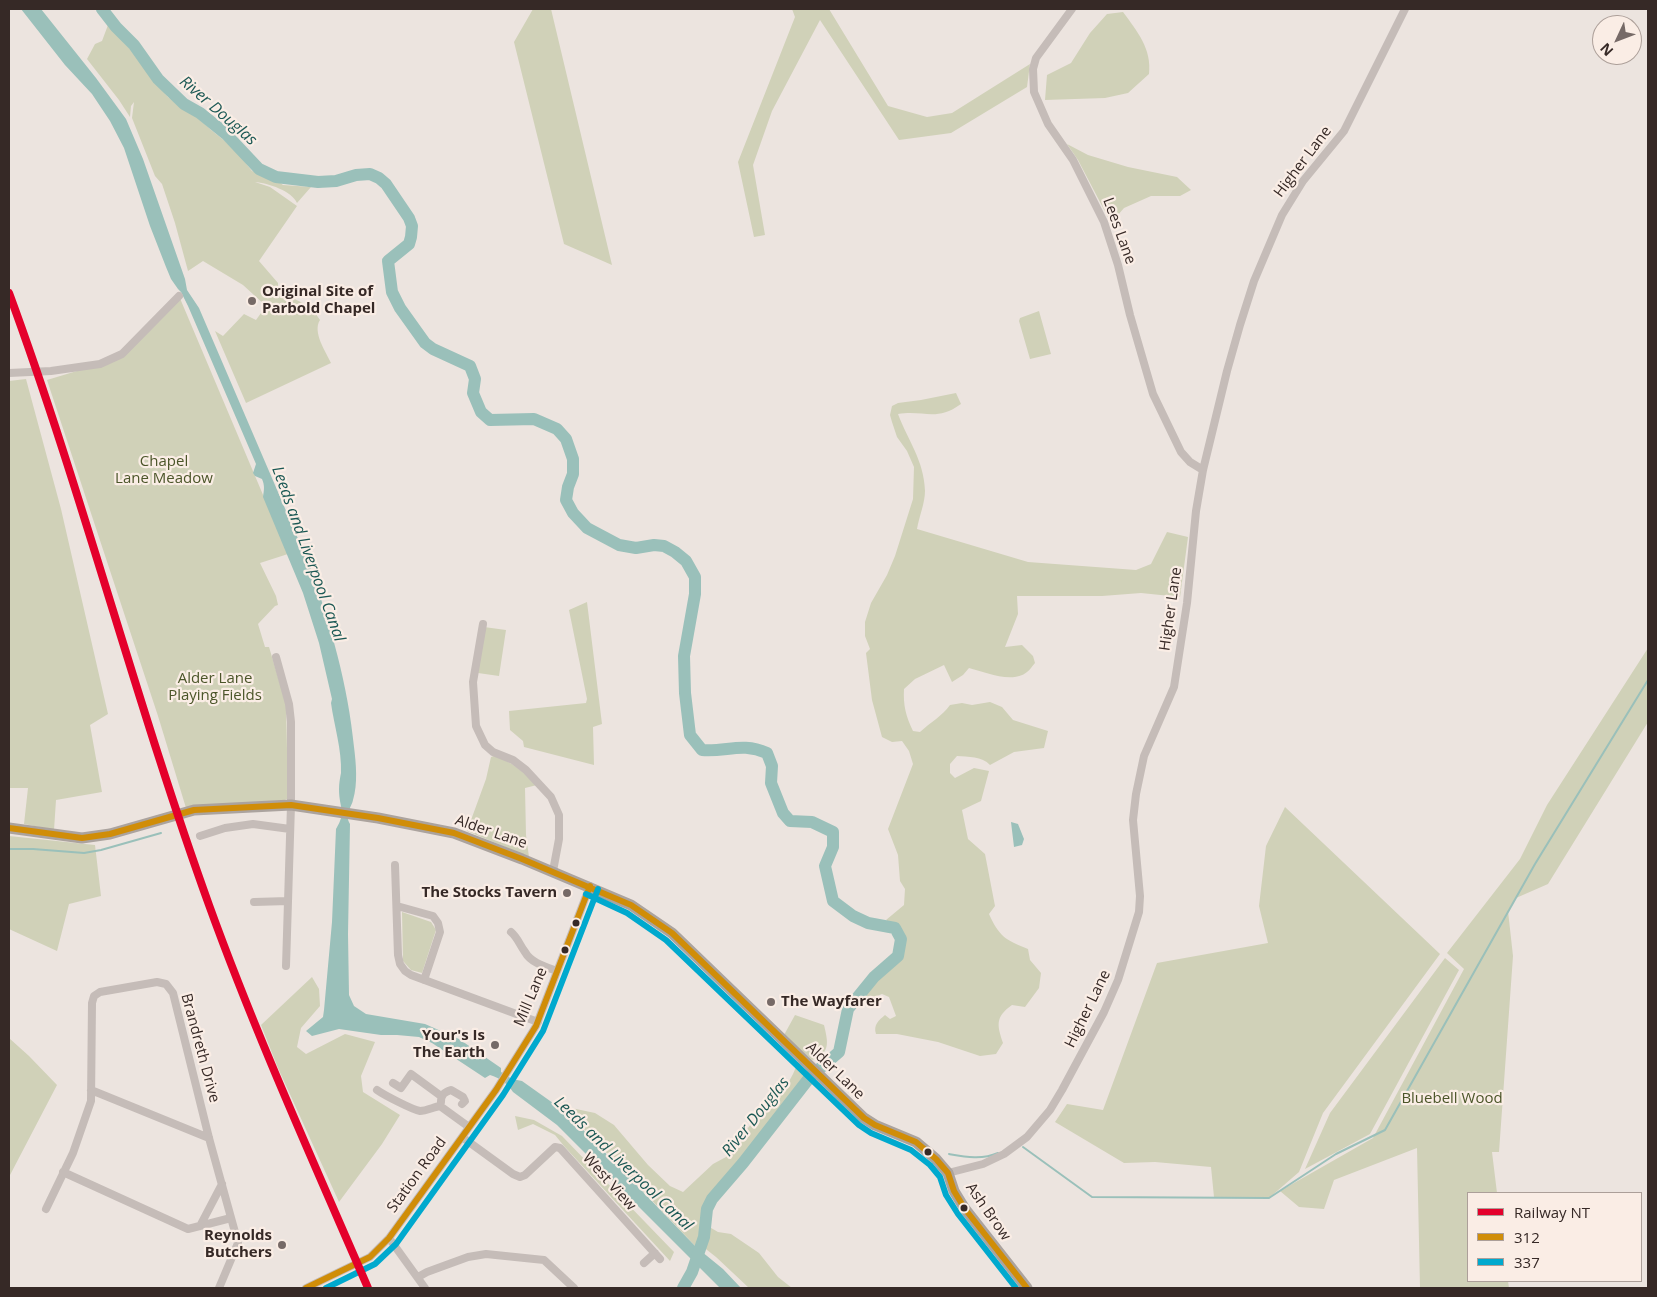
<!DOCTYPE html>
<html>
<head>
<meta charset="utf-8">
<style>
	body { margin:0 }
	#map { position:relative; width:1657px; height:1297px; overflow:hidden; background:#ece4df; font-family:"Open Sans",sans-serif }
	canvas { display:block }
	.frame { position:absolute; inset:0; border:10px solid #362926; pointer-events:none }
	.legend { position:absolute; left:1467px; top:1192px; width:175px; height:90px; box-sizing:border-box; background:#faede5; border:1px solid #ac9f99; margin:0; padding:6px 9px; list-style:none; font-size:15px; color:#362926 }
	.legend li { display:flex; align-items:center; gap:10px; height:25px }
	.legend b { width:25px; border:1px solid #ac9f99 }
	.north { position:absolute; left:1592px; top:15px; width:50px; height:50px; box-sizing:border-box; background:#faede5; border:1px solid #ac9f99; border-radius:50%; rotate:227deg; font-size:14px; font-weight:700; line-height:20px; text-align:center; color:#362926 }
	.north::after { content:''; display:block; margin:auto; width:18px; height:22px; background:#766a67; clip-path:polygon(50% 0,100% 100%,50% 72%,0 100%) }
</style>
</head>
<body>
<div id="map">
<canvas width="1657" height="1297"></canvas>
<div class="frame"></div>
<ul class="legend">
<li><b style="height:6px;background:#e4002b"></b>Railway NT</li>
<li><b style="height:6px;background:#d08d08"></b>312</li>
<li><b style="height:6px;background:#00a9ce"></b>337</li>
</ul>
<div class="north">N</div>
</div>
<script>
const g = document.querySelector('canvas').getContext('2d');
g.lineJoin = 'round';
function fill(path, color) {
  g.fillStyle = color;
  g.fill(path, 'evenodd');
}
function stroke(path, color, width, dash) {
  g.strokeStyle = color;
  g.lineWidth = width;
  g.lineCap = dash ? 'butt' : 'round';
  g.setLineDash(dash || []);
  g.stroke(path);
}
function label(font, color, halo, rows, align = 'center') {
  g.font = font + ' "Open Sans",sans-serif';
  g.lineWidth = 4.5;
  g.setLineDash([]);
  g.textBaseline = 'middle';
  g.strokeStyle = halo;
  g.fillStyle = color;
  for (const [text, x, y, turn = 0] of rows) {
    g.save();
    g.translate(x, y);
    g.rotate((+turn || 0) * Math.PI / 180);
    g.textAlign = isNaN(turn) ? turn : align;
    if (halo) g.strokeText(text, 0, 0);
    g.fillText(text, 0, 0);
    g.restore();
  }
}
fill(new Path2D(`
	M533 9H551L612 265 564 244 514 42Z
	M792 9H829L888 106 927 117 952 113 1030 64 1027 87 951 133 899 140 820 20 772 111 753 165 765 235 754 237 738 162 795 17Z
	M1123 12C1137 31 1152 49 1149 74L1128 93 1105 98 1045 100 1047 75 1071 63 1090 33 1107 14Z
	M108 25 132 51 151 77 168 97 179 106 193 113 210 129 242 155 244 161 252 171 275 179 283 185 311 187 297 203C292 191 268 183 255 182L270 187 297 206 259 261 278 283V291L311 307 320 320C312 332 326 352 331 363L246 403 215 331 223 336 244 314 256 320 266 306 243 285 203 261 188 271 175 223 162 184 155 176 132 118 134 102 131 106 130 117 119 100 87 59 95 44 102 41Z
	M1067 144 1088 155 1128 167 1177 177 1191 190 1180 196H1151L1124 208 1111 223 1078 160Z
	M179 296 288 554 260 563 276 596 278 605 275 606 258 624 265 647H269L286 704 288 793 287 799 282 801 186 808 158 716 47 380 100 364 122 354Z
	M1039 311 1051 354 1030 359 1019 321 1020 318Z
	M26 379 61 509 108 714 90 725 102 792 56 800 54 830 24 824 28 788H9V381Z
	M956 393 961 404C936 422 925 410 898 414 908 441 924 460 925 491 925 503 919 517 917 529L1028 562 1136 570 1151 564 1167 532 1188 537 1180 597 1141 593 1102 596H1017L1018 614 1005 647 1022 645 1033 656 1035 663C1032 666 1030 670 1027 672 1013 684 984 672 969 668L963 675 952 682 944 665 915 679 904 689C903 705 906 717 913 731L920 732C931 722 942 716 950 705L962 703 972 705 990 702 1002 707 1013 720 1048 731 1044 748 1014 752 990 765C982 756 968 757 957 756L950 764V773L955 778 974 768 989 771 981 801 962 810 968 839 985 854 995 906 989 914C999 936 1005 940 1028 949L1030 960 1041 973 1039 988 1025 1007 1012 1005C995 1017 997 1025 1003 1043L996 1054 980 1056 938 1042 897 1034H876C873 1025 879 1020 885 1015L890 1019 896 1016 889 997 882 994 864 1001C866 978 899 973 902 949 903 944 903 938 900 933 897 928 890 924 886 920L904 905 905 889 900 881 898 855 888 829 913 764 909 751 902 741 892 742 882 737 872 700 866 653 870 649 865 636V622L871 603 887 575 895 556 913 499 914 467 907 451 897 437 892 422 890 415 892 406 898 403 921 400Z
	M587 602 602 724 593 727 594 765 524 747 523 741 510 730 509 711 586 703 587 699 569 610Z
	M484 627 506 630 499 676 478 673Z
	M1648 648V722L1548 884 1516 898 1508 911 1513 956 1499 1152H1492L1497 1193H1468V1281H1508L1509 1288H1420L1417 1148 1334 1180 1324 1209 1299 1207 1280 1191 1373 1138 1464 969 1447 953 1520 859 1547 805Z
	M494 756C512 761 524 773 537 785L525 788 526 835 529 857 467 831 486 779 491 757Z
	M1285 807 1440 954 1323 1113 1299 1172 1269 1198 1214 1197 1211 1167 1155 1162 1124 1163 1055 1122 1067 1104 1103 1110 1157 963 1268 943 1259 906 1266 846Z
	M9 836 95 845 101 896 69 904 57 951 9 929Z
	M402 912 431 922 436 930 422 973 411 970 403 961Z
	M1445 958 1459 970 1370 1134 1305 1169 1330 1113Z
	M312 977 319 989 320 1006 301 1028 297 1047 306 1054 345 1034 375 1042 361 1076 363 1092 400 1115 382 1144 339 1202 278 1068 261 1025Z
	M795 1015 824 1025C828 1042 831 1053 812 1060L784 1035Z
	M9 1038 29 1056 57 1085 9 1177Z
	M800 1058 814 1072 743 1163 712 1199 707 1209 704 1231 706 1225 718 1232 731 1234 759 1253 778 1277 792 1288H749L716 1257 702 1246 703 1240 699 1250 581 1126 557 1105 595 1113 614 1125 648 1165 670 1186 683 1192 713 1164 726 1157 751 1124 786 1087 793 1074Z
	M515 1116 534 1120 562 1136 674 1252 670 1261 564 1146 555 1135 533 1124 518 1130Z`), '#d0d1b8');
fill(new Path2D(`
	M21 9H41L96 78 126 119 143 159 185 279 187 290 199 308 311 569C331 627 348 685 354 747 356 763 358 784 353 800 351 809 344 813 350 824L348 934 349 995 354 1006 366 1014 425 1024 459 1039 501 1068V1072L512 1079 522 1081 567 1113 696 1247 723 1269 741 1288H720L557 1125 513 1092C507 1083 500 1078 490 1075L485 1078 432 1043 419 1037 397 1035H381L339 1029 312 1036 306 1031 323 1017 324 1010 332 922 336 829C347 811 339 809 339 789 339 783 340 778 341 773 342 750 334 725 331 703L332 699 319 643 303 593 263 497C264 490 265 486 262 479L255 476 253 473 256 464 188 306 181 292 178 289 171 279 166 267 150 226 124 148 110 121 92 94 65 65Z
	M1011 822 1018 824 1024 839 1022 845 1014 847Z`), '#9ac0ba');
stroke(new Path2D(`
	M9 849H33L84 853 101 850 161 833
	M1023 1147 1092 1197 1269 1198 1336 1154 1385 1130 1535 864 1648 680
	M949 1154C966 1157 982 1160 998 1153`), '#9ac0ba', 2);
stroke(new Path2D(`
	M102 9 116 27 134 45 158 79 184 104 200 113 226 134 259 169 276 177 318 182 336 181 356 175 370 174 379 178 386 184 409 218 412 226 411 237 409 244 388 261 392 292 400 308 425 343 433 349 470 366 475 379 473 393 481 412 490 420 534 419 557 429 566 439 573 459V474L568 487 566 500 573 513 587 528 619 545 636 548 654 545 664 546 675 552 686 561 695 577V594L684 656 685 693 690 735 702 750C727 752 742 742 767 753L772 766 771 783 783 813 790 821 812 822 833 832V847L825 866 833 901 853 916 868 923 895 928 901 939 898 956 874 977 848 1009 839 1052 810 1077 743 1163 712 1199 707 1209 704 1237 692 1272 683 1288`), '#9ac0ba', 12);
stroke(new Path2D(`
	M1072 9 1036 58 1033 69 1034 92 1048 124 1073 160 1104 222 1118 265 1130 315 1153 394 1181 452 1190 462 1203 470
	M9 373 51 371 100 364 122 354 179 296
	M483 624 473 682 476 726 485 745 493 752 513 760 526 770 551 797 559 815V839L553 871
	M276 657 289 704 291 722V805L286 966
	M200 836 225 828 253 824 290 829
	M395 865 398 955 400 964 405 971 411 975 538 1022
	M254 902 288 901
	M397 906 433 916 438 923 440 932 424 980
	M511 932C518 938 519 944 525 952 531 963 546 967 557 971
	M393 1083 401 1088 411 1074 441 1096
	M91 1090 209 1138
	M377 1090C384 1095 413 1110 420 1111 426 1111 434 1107 440 1106L469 1127
	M441 1102C441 1094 445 1092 451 1090L463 1097 465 1101 462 1104
	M462 1137 513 1174 520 1177 525 1175 555 1147 560 1148 660 1259
	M63 1172 188 1229 231 1218
	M948 1173 983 1164 1004 1154 1027 1137 1050 1110 1062 1090 1104 1012 1118 980 1139 912 1140 896 1133 820 1136 794 1144 756 1174 687 1187 603 1196 511 1203 470 1227 371 1240 325 1254 281 1282 215 1303 181 1344 131 1405 9
	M46 1209 73 1153 91 1101 92 1003 94 996 100 992 157 982 166 984 173 993 209 1138 238 1243 219 1288
	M200 1226 222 1184
	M389 1238 425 1288
	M644 1263 655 1253
	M418 1277 427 1272 468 1257 486 1254 544 1260 574 1288
	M306 1288 370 1257 389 1238 496 1090 536 1026 590 886`), '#c5bcb8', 8);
stroke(new Path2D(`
	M9 828 82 838 110 834 194 810 291 805 378 818 454 833 522 859 631 905 672 933 864 1118 875 1125 916 1142 936 1159 948 1173 954 1191 965 1209 1027 1288`), '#aba39e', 11);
stroke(new Path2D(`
	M9 828 82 838 110 834 194 810 291 805 378 818 454 833 522 859 631 905 672 933 864 1118 875 1125 916 1142 936 1159 948 1173 954 1191 965 1209 1027 1288
	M306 1288 370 1257 389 1238 496 1090 536 1026 590 886`), '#d08d08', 6);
stroke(new Path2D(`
	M586 894 627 913 666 940 859 1125 871 1133 911 1150 930 1165 940 1177 946 1195 958 1214 1016 1288
	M326 1288 375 1264 396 1244 503 1095 543 1031 598 889`), '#00a9ce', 6);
stroke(new Path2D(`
	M9 293C83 494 136 703 209 905 256 1035 313 1161 368 1288`), '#e4002b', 8);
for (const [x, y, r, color] of [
	[252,301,5,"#766a67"],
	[567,893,5,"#766a67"],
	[576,923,4.5,"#362926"],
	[565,950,4.5,"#362926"],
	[771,1002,5,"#766a67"],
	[495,1045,5,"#766a67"],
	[928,1152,4.5,"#362926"],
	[964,1208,4.5,"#362926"],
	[282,1245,5,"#766a67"]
]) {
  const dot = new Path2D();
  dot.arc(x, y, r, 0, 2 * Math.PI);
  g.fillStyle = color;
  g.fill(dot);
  stroke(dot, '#faede5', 2);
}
label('15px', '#362926', '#faede5', [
	["Higher Lane",1303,162,-53],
	["Lees Lane",1119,231,70],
	["Higher Lane",1171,609,-82],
	["Alder Lane",491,832,19],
	["Mill Lane",531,997,-67],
	["Higher Lane",1088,1009,-64],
	["Brandreth Drive",200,1048,75],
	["Alder Lane",835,1071,44],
	["Station Road",417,1175,-54],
	["West View",609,1182,48],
	["Ash Brow",988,1212,55]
]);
label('bold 15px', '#362926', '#faede5', [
	["Original Site of",262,292,"left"],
	["Parbold Chapel",262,309,"left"],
	["The Stocks Tavern",557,893],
	["The Wayfarer",781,1002,"left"],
	["Your's Is",485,1036],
	["The Earth",485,1053],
	["Reynolds",272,1236],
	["Butchers",272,1253]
], 'right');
label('15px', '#4b5529', '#faede5', [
	["Chapel",164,462],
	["Lane Meadow",164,479],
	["Alder Lane",215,679],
	["Playing Fields",215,696],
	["Bluebell Wood",1452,1099]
]);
label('italic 16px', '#1b5854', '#faede5', [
	["River Douglas",218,111,41],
	["Leeds and Liverpool Canal",308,554,70],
	["River Douglas",756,1117,-51],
	["Leeds and Liverpool Canal",623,1164,44]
]);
</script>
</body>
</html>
